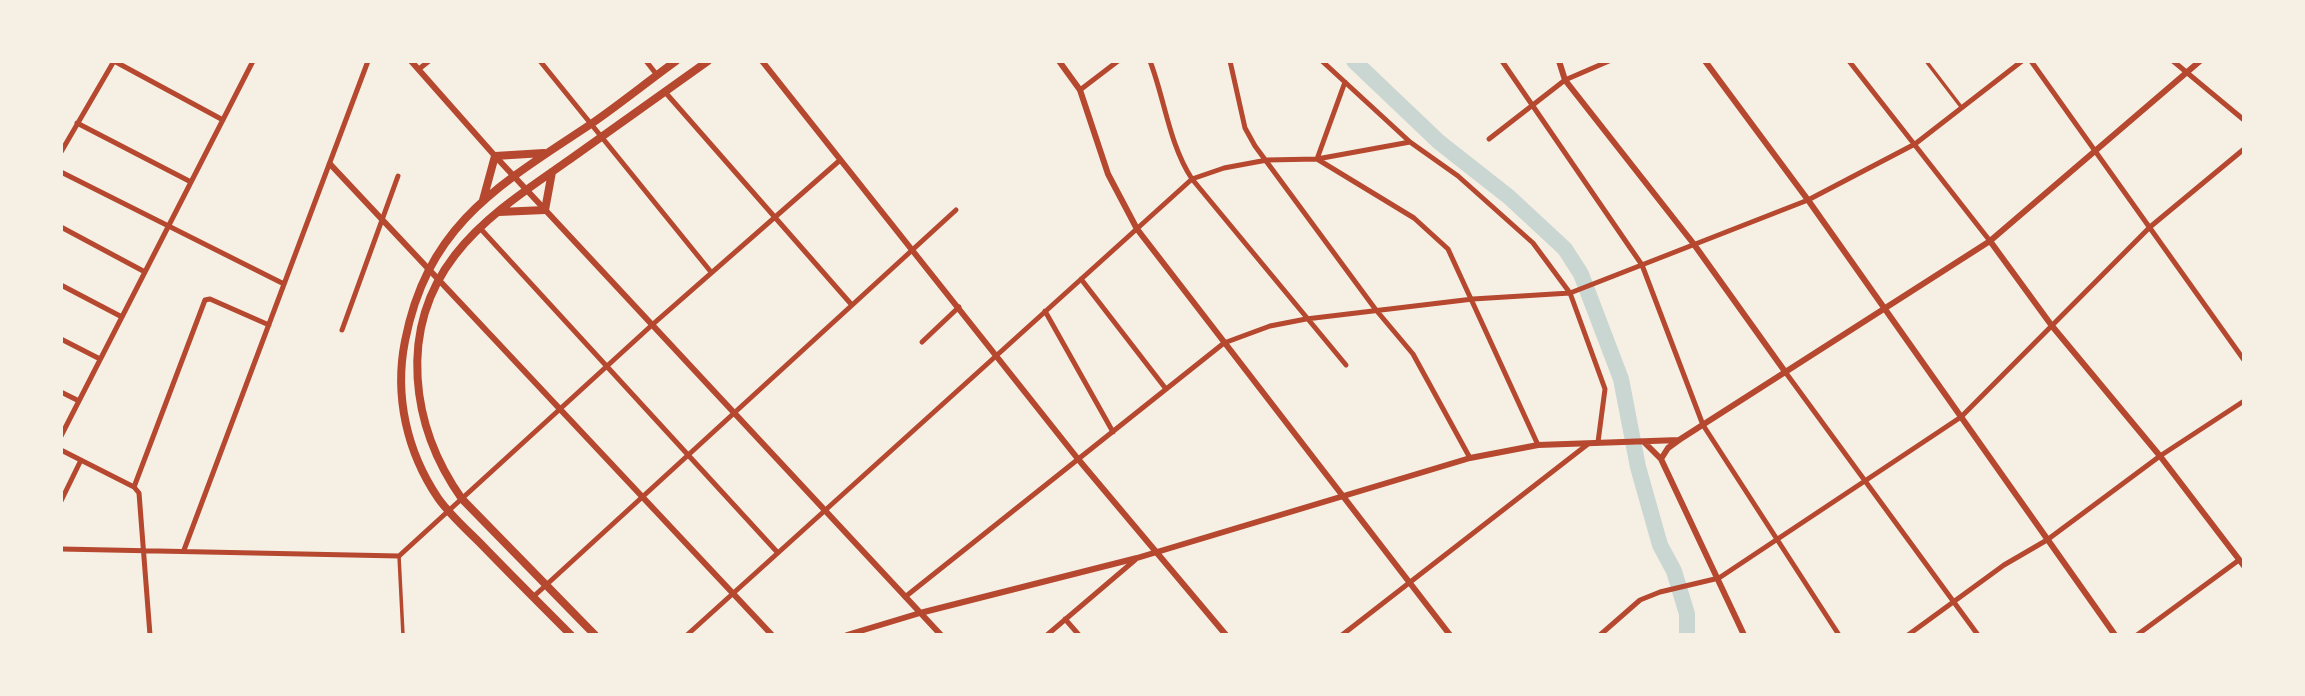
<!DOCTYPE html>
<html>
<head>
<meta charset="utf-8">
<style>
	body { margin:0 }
	#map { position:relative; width:2305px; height:696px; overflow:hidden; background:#f6efe4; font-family:"Fira Sans Condensed",sans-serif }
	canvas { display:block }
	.frame { position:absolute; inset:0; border:63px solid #f6efe4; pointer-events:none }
</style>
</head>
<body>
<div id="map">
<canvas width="2305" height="696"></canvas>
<div class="frame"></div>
</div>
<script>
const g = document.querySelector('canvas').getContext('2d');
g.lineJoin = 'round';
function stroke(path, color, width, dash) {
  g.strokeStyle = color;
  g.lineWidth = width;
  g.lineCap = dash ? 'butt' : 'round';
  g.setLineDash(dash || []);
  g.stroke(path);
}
stroke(new Path2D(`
	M1354 61 1439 142 1509 197 1565 249 1581 274 1621 379 1638 467 1660 545 1674 571 1687 614V635`), '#c9d6d2', 16);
stroke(new Path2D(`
	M1926 61 1962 108
	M399 556 403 635`), '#b5482f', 3.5);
stroke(new Path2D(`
	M540 61 711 272
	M646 61 657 75
	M1150 61C1165 100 1169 144 1192 179L1346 365
	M1230 61 1245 128 1255 146 1376 310 1413 354 1470 458
	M1322 61 1410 142 1458 176 1533 243 1570 293 1605 389 1598 442
	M1502 61 1642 265 1703 425 1839 635
	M1849 61 1990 241
	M2031 61 2244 360
	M2173 61 2244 120
	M419 69 429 61
	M1345 82 1317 159 1414 218 1448 249 1538 445
	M1080 90 1118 61
	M665 92 851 304
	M77 123 191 182
	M1489 139 1565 80 1609 61
	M61 152 114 61 223 120
	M61 172 284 284
	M61 227 145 272
	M479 227 778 553
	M1081 279 1166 389
	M61 285 122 317
	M1045 311 1113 432
	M342 330 398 176
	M61 339 100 359
	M922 342 959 307
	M1786 373 1978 635
	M61 392 79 401
	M61 436 253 61
	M61 450 134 487
	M134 487 205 300 210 299 269 325
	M134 487 139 493 150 635
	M61 501 81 460
	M61 549 399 556 652 325 839 161
	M184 550 368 61
	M533 597 956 210
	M905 597 1224 343 1270 326 1306 319 1473 299 1570 293 1808 200 1915 144 2022 61
	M1065 619 1079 635
	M687 635 1192 179 1224 168 1267 160 1317 159 1410 142
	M1047 635 1135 560
	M1342 635 1588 444
	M1600 635 1640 600 1660 592 1719 578 1961 417 2150 227 2244 149
	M1908 635 2004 565 2047 540 2160 456 2244 401
	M2137 635 2239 560`), '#b5482f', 5);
stroke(new Path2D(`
	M411 61 495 156 941 635
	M762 61 1078 459 1226 635
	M1059 61 1080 90 1108 174 1137 229 1450 635
	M1559 61 1565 80 1693 243 1786 373
	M1705 61 1808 200 2115 635
	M330 164 772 635
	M1990 241 2052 326 2160 456 2244 566
	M1644 442 1661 459 1744 635
	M1661 459 1668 448 1679 440 1990 241 2200 61
	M847 635 920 613 1137 558 1470 458 1538 445 1679 440`), '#b5482f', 6);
stroke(new Path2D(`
	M483 200 495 156 544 153
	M499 212 545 210 552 172
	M571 635C541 605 511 575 481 544 467 530 450 515 438 498 407 452 394 396 405 341 428 224 499 185 591 124 620 104 647 82 676 61
	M595 635 462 499C411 427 397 330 455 255 485 216 529 188 569 160 615 127 662 94 708 61`), '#b5482f', 8);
</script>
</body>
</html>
